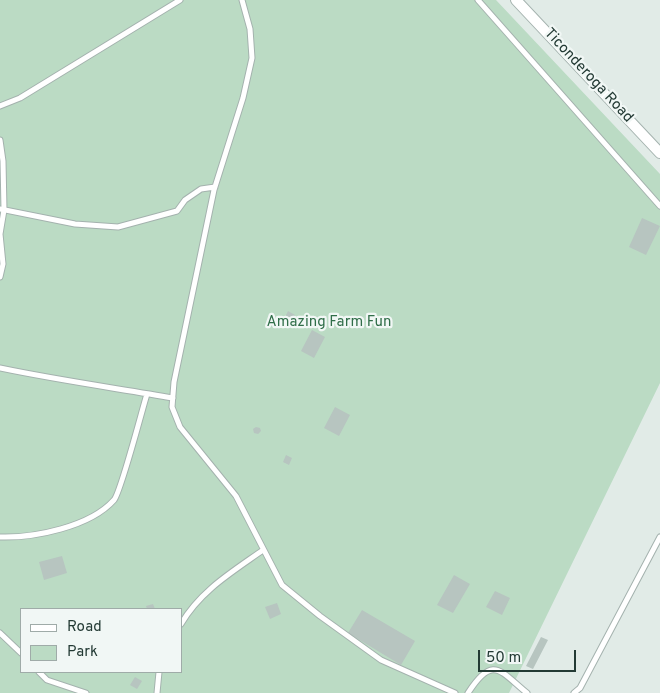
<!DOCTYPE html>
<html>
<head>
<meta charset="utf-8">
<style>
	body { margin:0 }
	#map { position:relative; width:660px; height:693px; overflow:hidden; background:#e1ebe7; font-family:Overpass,sans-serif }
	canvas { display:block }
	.legend { position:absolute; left:20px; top:608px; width:162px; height:65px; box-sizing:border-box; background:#f1f7f5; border:1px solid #9faba8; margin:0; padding:6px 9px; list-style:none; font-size:15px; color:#233a34 }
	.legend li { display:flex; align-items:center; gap:10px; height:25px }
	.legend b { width:25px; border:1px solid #9faba8 }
	.scale { position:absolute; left:478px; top:650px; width:98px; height:22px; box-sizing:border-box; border:2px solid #233a34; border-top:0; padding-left:6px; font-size:15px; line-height:18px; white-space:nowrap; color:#233a34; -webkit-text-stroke:4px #f1f7f5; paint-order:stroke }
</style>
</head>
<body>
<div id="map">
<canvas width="660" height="693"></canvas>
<ul class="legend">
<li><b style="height:6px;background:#fff"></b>Road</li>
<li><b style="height:14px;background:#bbdbc4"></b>Park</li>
</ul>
<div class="scale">50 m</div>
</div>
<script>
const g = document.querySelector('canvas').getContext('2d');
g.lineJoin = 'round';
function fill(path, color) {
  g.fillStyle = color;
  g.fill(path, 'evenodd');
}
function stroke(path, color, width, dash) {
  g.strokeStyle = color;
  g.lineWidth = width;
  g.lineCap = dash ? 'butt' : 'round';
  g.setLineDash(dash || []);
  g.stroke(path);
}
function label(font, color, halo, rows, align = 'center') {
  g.font = font + ' Overpass,sans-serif';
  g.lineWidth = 4.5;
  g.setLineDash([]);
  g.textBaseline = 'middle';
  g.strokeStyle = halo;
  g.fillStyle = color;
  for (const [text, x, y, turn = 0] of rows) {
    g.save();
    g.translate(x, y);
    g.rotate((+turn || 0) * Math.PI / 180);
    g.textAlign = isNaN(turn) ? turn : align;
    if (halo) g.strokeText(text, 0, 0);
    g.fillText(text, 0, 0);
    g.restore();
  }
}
fill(new Path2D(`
	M0 0H496L660 174V383L509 693H0ZM21 609H181V672H21Z`), '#bbdbc4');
fill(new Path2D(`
	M642 218 660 226 646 255 629 247Z
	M288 311 295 315 289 327 282 323Z
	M312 330 325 337 314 358 301 351Z
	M335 407 350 415 339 436 324 428Z
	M256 427 260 428 261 431 258 434 254 433 253 429Z
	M286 455 292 458 289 465 283 462Z
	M62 556 67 573 44 580 39 562Z
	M454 575 470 584 453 613 437 605Z
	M495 591 510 598 502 615 486 607Z
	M277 603 281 614 270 619 265 607Z
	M153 604 155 609H147L146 606Z
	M362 610 415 641 401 665 348 633Z
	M541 637 548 640 533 669 526 666Z
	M135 677 142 681 137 689 130 685Z`), '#b7c5c0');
const lane = new Path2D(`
	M242 0 250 29 252 58 243 98 214 190 174 382 172 407 180 427 236 496 282 585 320 616 381 660 455 693
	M478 0 660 206
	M0 106 20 98 180 0
	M0 140 3 161 4 210 0 234 3 264 0 277
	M0 209 75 224 118 227 177 211 185 200 201 189 215 187
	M0 368C57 380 115 388 173 398
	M0 537C34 538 90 527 114 500 121 492 142 410 147 394
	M181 624C200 591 232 572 263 550
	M0 633 21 653
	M39 672 47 680 86 693
	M157 693 159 672
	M468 693C493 654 500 671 527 693
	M574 693 580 688 660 537`);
const street = new Path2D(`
	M516 0 660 153`);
stroke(lane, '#a4b2ae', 7);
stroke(street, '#a4b2ae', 12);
stroke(lane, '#fff', 5);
stroke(street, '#fff', 10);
label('15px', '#233a34', '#f1f7f5', [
	["Ticonderoga Road",588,76,47]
]);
label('15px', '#306e49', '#f1f7f5', [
	["Amazing Farm Fun",329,323]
]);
</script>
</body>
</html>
